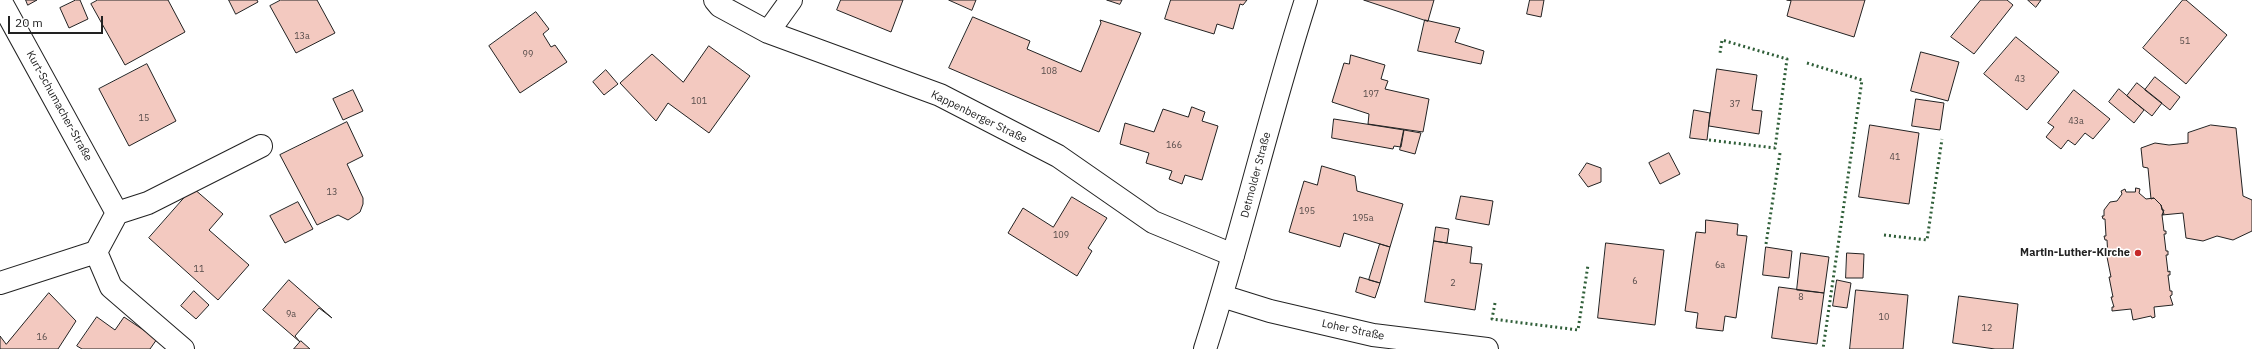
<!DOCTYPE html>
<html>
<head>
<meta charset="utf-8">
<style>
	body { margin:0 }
	#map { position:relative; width:2252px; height:349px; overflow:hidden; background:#fff; font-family:"IBM Plex Sans",sans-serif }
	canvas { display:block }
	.scale { position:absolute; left:8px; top:16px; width:95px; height:18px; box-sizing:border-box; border:2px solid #222; border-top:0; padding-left:5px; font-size:12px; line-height:14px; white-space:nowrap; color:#222; -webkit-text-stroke:3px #fff; paint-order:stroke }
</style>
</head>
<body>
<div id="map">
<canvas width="2252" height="349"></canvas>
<div class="scale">20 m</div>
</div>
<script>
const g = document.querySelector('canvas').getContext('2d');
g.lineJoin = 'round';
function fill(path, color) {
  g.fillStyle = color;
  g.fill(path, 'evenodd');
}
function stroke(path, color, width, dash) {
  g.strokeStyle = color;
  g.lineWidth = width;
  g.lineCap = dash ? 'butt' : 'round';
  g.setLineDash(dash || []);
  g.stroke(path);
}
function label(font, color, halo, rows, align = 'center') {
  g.font = font + ' "IBM Plex Sans",sans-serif';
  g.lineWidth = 3;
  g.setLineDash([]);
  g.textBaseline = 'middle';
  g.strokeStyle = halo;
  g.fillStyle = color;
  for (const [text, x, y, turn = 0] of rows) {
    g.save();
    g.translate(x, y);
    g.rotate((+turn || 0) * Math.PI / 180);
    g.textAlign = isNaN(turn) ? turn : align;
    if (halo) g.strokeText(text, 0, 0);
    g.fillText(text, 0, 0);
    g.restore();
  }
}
const building = new Path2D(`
	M26 0H37L28 5Z
	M76 0H80L88 19 69 28 60 8Z
	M98 0H168L185 32 125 65 91 4Z
	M229 0H257L258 2 236 14Z
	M281 0H317L335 33 296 53 270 6Z
	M841 0H903L891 32 837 10Z
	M949 0H976L972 10Z
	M1107 0H1122L1120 4Z
	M1171 0H1247L1243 5 1240 4 1233 29 1217 24 1214 34 1165 19Z
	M1364 0H1434L1428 21Z
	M1530 0H1544L1541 17 1527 14Z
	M1787 0H1865L1854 37 1787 16 1791 1Z
	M1981 0H2007L2013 5 1974 54 1951 37Z
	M2028 0H2041L2036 7Z
	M2183 0H2186L2227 35 2186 84 2143 48Z
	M536 12 549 29 543 34 551 47 555 45 567 62 520 93 489 46Z
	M973 17 1030 41 1027 49 1081 72 1101 23 1100 20 1141 33 1099 132 949 68Z
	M1425 20 1460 28 1455 42 1484 51 1481 64 1418 51Z
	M2016 37 2059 72 2027 110 1984 74Z
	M709 46 750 76 709 133 668 103 656 121 620 83 652 54 683 82Z
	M1921 52 1959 62 1948 101 1911 91Z
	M1351 55 1385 65 1381 79 1388 81 1385 89 1429 99 1423 132 1368 124 1369 114 1332 102 1344 63 1349 64Z
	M147 64 176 121 129 146 99 89Z
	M1717 69 1757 75 1752 110 1762 111 1759 134 1709 126Z
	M606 70 618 84 604 95 593 82Z
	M2155 77 2180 97 2170 110 2145 90Z
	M2137 83 2162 103 2152 116 2127 96Z
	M2119 89 2144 110 2134 123 2109 102Z
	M353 90 363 111 343 120 333 99Z
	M2074 90 2110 119 2093 139 2085 133 2075 145 2068 140 2061 149 2046 137 2054 127 2048 123Z
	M1916 99 1944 103 1940 130 1912 126Z
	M1192 107 1205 112 1202 121 1218 126 1202 180 1185 175 1182 184 1169 179 1172 171 1146 163 1149 153 1120 144 1125 123 1154 132 1163 109 1188 117Z
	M1694 110 1710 113 1707 140 1690 138Z
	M1334 119 1404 130 1401 147 1394 146 1393 149 1332 138Z
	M347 122 363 156 347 164 363 198V204L360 212 348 220 338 215 317 225 280 155Z
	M1870 125 1919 133 1909 204 1859 197Z
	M2211 125 2236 128 2243 196 2252 200V231L2233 240 2217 236 2203 241 2186 238 2183 213 2162 215 2164 214 2161 205 2154 198 2151 199 2148 168 2143 167 2141 148 2155 143 2169 145 2188 143V133Z
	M1404 130 1421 133 1415 154 1400 150Z
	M1669 153 1680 174 1660 184 1649 163Z
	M1587 163 1601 168V182L1588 187 1579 175Z
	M1322 166 1355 176 1357 191 1403 204 1390 247 1344 233 1340 247 1289 232 1304 181 1317 185Z
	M193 188 223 214 209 230 249 265 218 300 149 238Z
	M2136 188 2140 189 2139 193 2146 199 2154 198 2161 205 2162 210H2164L2162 215 2164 231H2166V234H2164L2166 251H2168V255H2166L2168 272 2170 271V275H2168L2170 291H2172V295L2170 296 2173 305 2154 307 2155 317 2152 318 2151 316 2133 320 2131 309 2112 311V307H2114L2111 297H2113L2109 277H2111L2107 257H2108L2107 240H2105L2104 236H2106L2105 219H2103L2102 216H2104V210L2110 202 2117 201 2122 194 2121 191 2125 189 2126 192H2135Z
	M1461 196 1493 201 1489 225 1456 219Z
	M1072 197 1107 218 1088 248 1092 251 1077 276 1008 233 1023 208 1053 227Z
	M298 202 313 229 285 243 270 216Z
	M1706 220 1738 224 1737 235 1747 236 1736 318 1725 316 1723 331 1696 328 1698 313 1685 311 1696 232 1705 233Z
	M1436 227 1449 229 1447 243 1434 241Z
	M1434 241 1472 247 1470 263 1482 264 1475 310 1425 302Z
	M1606 243 1664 250 1655 325 1598 318Z
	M1380 244 1390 247 1380 283 1369 280Z
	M1766 247 1792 251 1789 278 1763 275Z
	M1801 253 1829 257 1824 293 1797 290Z
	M1847 253 1864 254 1863 278H1846Z
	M1360 277 1380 283 1375 298 1356 292Z
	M289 280 332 318 319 308 295 336 300 342 263 310Z
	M1837 280 1851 283 1847 308 1833 306Z
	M1779 287 1824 293 1817 344 1772 338Z
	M1856 290 1908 295 1903 349H1850Z
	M194 291 209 305 196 319 181 306Z
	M49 293 76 321 58 349H0V336L6 344Z
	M1959 296 2018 304 2013 349H1995L1953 343Z
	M97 317 115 330 124 317 157 339 150 349H82L77 346Z
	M301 341 310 349H294Z`);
fill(building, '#f3c9c0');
stroke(building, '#222', 1);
const street = new Path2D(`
	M0 0 117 213
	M715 0 720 6 768 32 940 95 1058 156 1153 222 1233 255
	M768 32 791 0
	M0 283 96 252
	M183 349 111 287 96 252 117 213 148 203 261 146`);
const secondary = new Path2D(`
	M1222 296 1270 311 1373 335 1487 349
	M1205 349C1242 234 1269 115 1306 0`);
stroke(street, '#222', 24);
stroke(secondary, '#222', 24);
stroke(street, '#fff', 22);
stroke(secondary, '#fff', 22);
stroke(new Path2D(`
	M1807 63 1862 80 1823 349
	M1709 140 1775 148 1787 59 1722 40 1720 53
	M1884 235 1927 240 1942 139
	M1766 244 1780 153
	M1495 303 1492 319 1578 330 1588 265`), '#2f5e38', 3, [2, 3]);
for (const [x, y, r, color] of [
	[2138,253,4,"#c62828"]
]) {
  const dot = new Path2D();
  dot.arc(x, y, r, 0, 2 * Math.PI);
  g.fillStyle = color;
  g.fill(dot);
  stroke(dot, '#fff', 1.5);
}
label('9px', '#564c4a', null, [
	["13a",302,36],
	["51",2185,41],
	["99",528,54],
	["108",1049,71],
	["43",2020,79],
	["197",1371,94],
	["101",699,101],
	["37",1735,104],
	["15",144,118],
	["43a",2076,121],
	["166",1174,145],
	["41",1895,157],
	["13",332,192],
	["195",1307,211],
	["195a",1363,218],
	["109",1061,235],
	["6a",1720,265],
	["11",199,269],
	["6",1635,281],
	["2",1453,283],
	["8",1801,297],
	["9a",291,314],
	["10",1884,317],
	["12",1987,328],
	["16",42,337]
]);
label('11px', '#222', '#fff', [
	["Kurt-Schumacher-Straße",59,106,61],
	["Kappenberger Straße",979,117,26],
	["Detmolder Straße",1256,175,-75],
	["Loher Straße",1353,330,12]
]);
label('bold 11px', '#222', '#fff', [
	["Martin-Luther-Kirche",2130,253]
], 'right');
</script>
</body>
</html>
